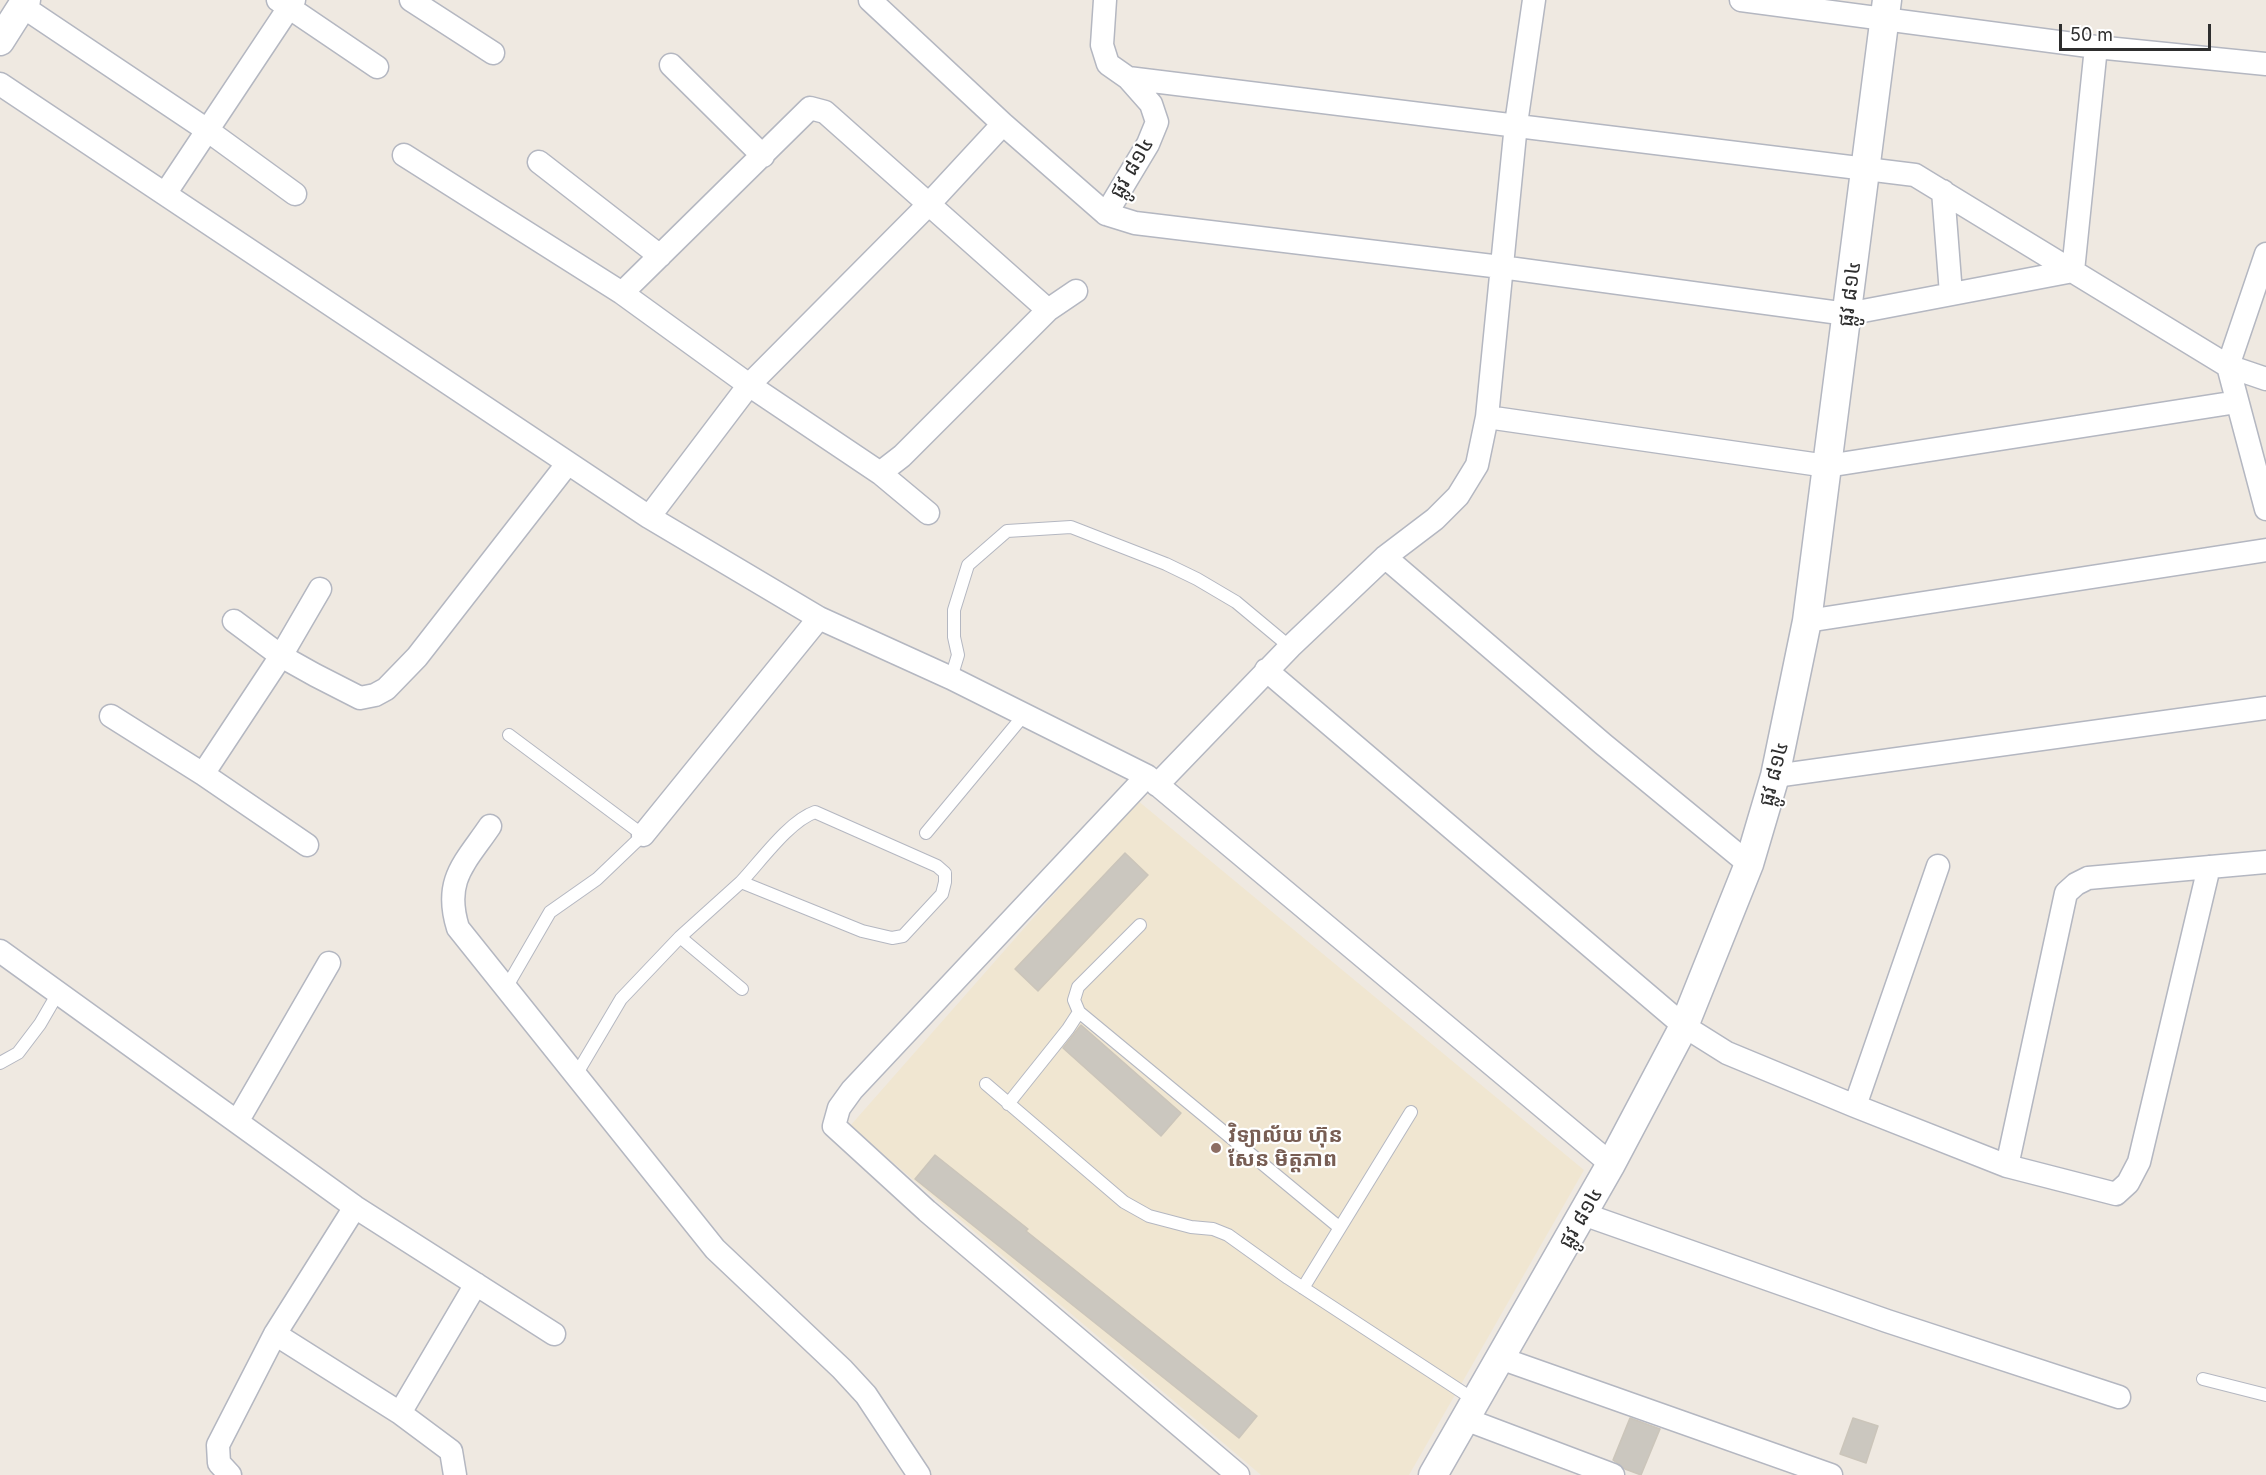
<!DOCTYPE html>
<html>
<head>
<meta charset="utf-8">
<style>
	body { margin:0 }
	#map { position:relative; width:2266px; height:1475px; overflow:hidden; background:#efe9e1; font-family:Inter,sans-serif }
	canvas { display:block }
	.scale { position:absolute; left:2059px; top:24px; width:152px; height:27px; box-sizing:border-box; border:3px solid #2e2e2e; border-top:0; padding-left:8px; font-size:18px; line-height:21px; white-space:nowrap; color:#2e2e2e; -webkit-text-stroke:4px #fff; paint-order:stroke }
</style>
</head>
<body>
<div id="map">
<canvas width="2266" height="1475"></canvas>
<div class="scale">50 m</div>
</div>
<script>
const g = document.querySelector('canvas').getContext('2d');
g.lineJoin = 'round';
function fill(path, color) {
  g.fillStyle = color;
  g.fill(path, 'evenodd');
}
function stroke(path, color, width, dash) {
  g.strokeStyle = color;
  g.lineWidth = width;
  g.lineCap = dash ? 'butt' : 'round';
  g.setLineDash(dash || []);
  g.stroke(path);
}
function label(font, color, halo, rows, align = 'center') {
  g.font = font + ' Inter,"Noto Sans Khmer",sans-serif';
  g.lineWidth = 4.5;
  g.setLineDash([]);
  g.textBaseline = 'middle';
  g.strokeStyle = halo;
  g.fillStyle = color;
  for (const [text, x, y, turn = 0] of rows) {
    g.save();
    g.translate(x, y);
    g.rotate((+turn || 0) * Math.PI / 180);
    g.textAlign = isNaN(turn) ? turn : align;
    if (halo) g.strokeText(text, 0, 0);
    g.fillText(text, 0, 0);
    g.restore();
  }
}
fill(new Path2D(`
	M1137 800 1584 1170 1409 1475H1261L850 1126Z`), '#f0e6d1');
const building = new Path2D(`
	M1125 853 1148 875 1038 991 1015 969Z
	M1081 1025 1181 1113 1161 1136 1063 1048Z
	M935 1155 1028 1229 1026 1231 1257 1416 1239 1438 915 1179Z
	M1630 1418 1660 1429 1641 1475 1625 1469 1613 1460Z
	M1853 1418 1878 1426 1866 1463 1840 1454Z`);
fill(building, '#cbc7bf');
stroke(building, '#cbc5ba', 1.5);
const service = new Path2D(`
	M951 678 958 655 954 637V610L968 565 1007 531 1071 527 1166 564 1197 579 1236 602 1290 647
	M926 833 1024 715
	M680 937 742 989
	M506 988 550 912 597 879 643 835 509 735
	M1079 1012 1074 1000 1078 987 1140 925
	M0 1063 18 1053 40 1024 58 993
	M576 1075 621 999 680 937 741 882 862 931 892 938 903 936 942 894 945 882V873L937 866 815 812C789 821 760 862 741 882
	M986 1084 1124 1202 1149 1216 1191 1227 1213 1229 1228 1235 1288 1278 1476 1401
	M1008 1104 1068 1029 1079 1012 1340 1228
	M1303 1288 1411 1112
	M2203 1379 2266 1395`);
const minor = new Path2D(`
	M278 0 377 67
	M411 0 493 53
	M870 0 1003 124 1106 214 1135 223 1501 267 1847 314 2073 271 2096 47
	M1105 0 1102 45 1108 64 1128 78 1151 104 1157 122 1148 144 1106 214
	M1741 0 2096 47 2266 64
	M22 6 207 130 295 194
	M671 65 763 156
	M1128 78 1915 175 2228 366 2266 509
	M0 84 649 517 819 618 951 678 1147 776 1611 1164
	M404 155 622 293 749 385 880 473 928 513
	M539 162 660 256
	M1943 191 1951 294
	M165 194 294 0
	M2266 254 2228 366 2266 379
	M622 293 810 108 825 112 1048 310
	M1487 417 1827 466 2237 402
	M880 473 902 456 1048 310 1076 291
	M649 517 749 385 929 204 1003 124
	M1385 557 1603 744 1749 864
	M234 621 281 656 315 675 360 698 375 695 386 689 417 657 568 463
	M1807 621 2266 550
	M1266 670 1684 1026 1727 1053 1855 1106 2007 1166 2116 1194 2128 1183 2139 1162 2209 867
	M111 716 203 774
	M1147 776 852 1090 839 1108 834 1126 927 1211 1238 1475
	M1775 776 2266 708
	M1157 785 1290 647 1385 557 1435 519 1458 496 1477 465 1487 417 1516 124 1534 0
	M490 826C465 863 443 880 458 928L715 1249 842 1369 866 1395 919 1475
	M643 835 819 618
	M307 845 203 774 281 656 320 589
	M0 951 355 1207 554 1334
	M1855 1106 1938 866
	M237 1122 329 963
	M2007 1166 2066 893 2076 884 2088 878 2266 862
	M1583 1214 1887 1321 2119 1397
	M275 1334 400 1413
	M1500 1358 1831 1475
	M1465 1419 1613 1475
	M230 1475 219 1463 218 1445 275 1334 355 1207
	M455 1475 451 1451 400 1413 476 1284`);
const tertiary = new Path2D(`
	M0 41 26 0
	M1433 1475 1611 1164 1684 1026 1749 864 1775 776 1807 621 1887 0`);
stroke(service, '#b4b7c1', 14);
stroke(minor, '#b4b7c1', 25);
stroke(tertiary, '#b4b7c1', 31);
stroke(service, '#fff', 12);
stroke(minor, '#fff', 22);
stroke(tertiary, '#fff', 28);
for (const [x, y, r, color] of [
	[1216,1148,6,"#8d6e63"]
]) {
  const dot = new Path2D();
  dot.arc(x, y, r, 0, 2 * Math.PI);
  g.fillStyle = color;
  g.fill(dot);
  stroke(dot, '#fff', 2);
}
label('21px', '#2e2e2e', '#fff', [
	["ផ្លូវ ៨១៤",1132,168,-60],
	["ផ្លូវ ៨១៤",1850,294,-83],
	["ផ្លូវ ៨១៤",1774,774,-76],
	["ផ្លូវ ៨១៤",1581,1218,-60]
]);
label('bold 21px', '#785e54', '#fff', [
	["វិទ្យាល័យ ហ៊ុន",1228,1136],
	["សែន មិត្តភាព",1228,1160]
], 'left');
</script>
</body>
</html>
